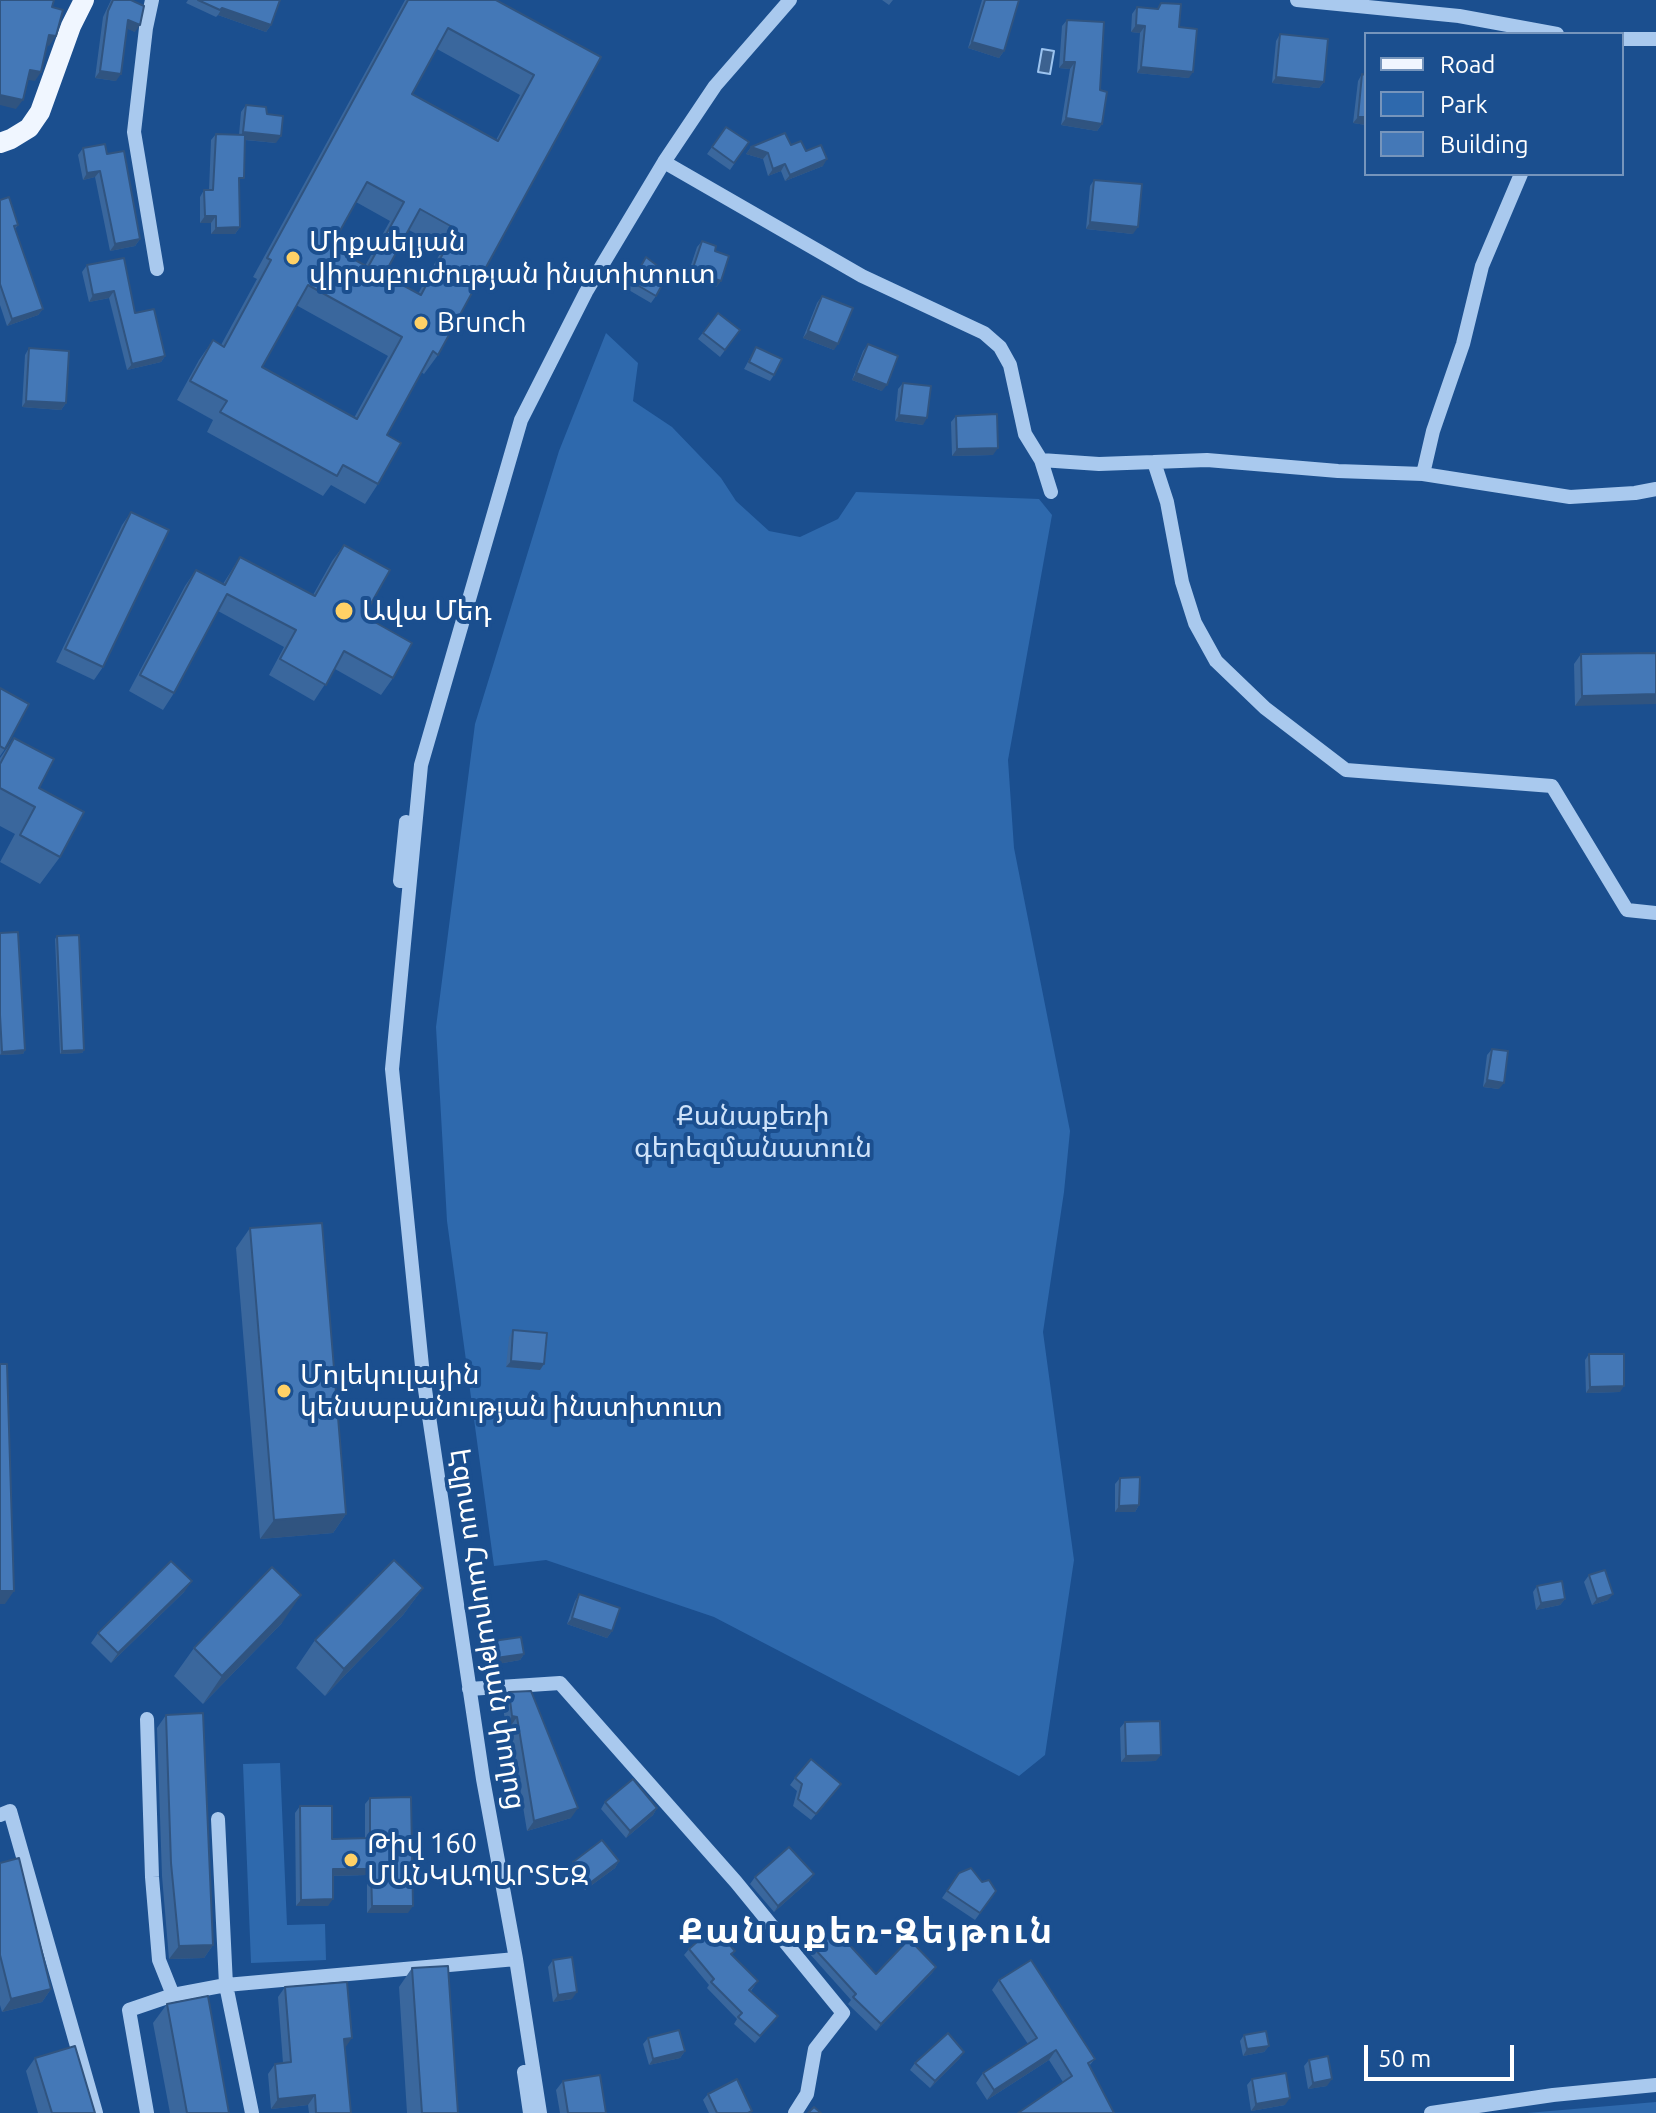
<!DOCTYPE html>
<html>
<head>
<meta charset="utf-8">
<style>
	body { margin:0 }
	#map { position:relative; width:1656px; height:2113px; overflow:hidden; background:#1b4f8f; font-family:Ubuntu,sans-serif }
	canvas { display:block }
	.legend { position:absolute; left:1364px; top:32px; width:260px; height:144px; box-sizing:border-box; background:#1b4f8f; border:2px solid #7695bc; margin:0; padding:10px 14px; list-style:none; font-size:24px; color:#fff }
	.legend li { display:flex; align-items:center; gap:16px; height:40px }
	.legend b { width:40px; border:2px solid #7695bc }
	.scale { position:absolute; left:1364px; top:2045px; width:150px; height:36px; box-sizing:border-box; border:4px solid #fff; border-top:0; padding-left:10px; font-size:24px; line-height:28px; white-space:nowrap; color:#fff; -webkit-text-stroke:6px #1b4f8f; paint-order:stroke }
</style>
</head>
<body>
<div id="map">
<canvas width="1656" height="2113"></canvas>
<ul class="legend">
<li><b style="height:10px;background:#f0f6ff"></b>Road</li>
<li><b style="height:22px;background:#2e69ad"></b>Park</li>
<li><b style="height:22px;background:#4478b7"></b>Building</li>
</ul>
<div class="scale">50 m</div>
</div>
<script>
const g = document.querySelector('canvas').getContext('2d');
g.lineJoin = 'round';
function fill(path, color) {
  g.fillStyle = color;
  g.fill(path, 'evenodd');
}
function stroke(path, color, width, dash) {
  g.strokeStyle = color;
  g.lineWidth = width;
  g.lineCap = dash ? 'butt' : 'round';
  g.setLineDash(dash || []);
  g.stroke(path);
}
function label(font, color, halo, rows, align = 'center') {
  g.font = font + ' Ubuntu,"Noto Sans Armenian",sans-serif';
  g.lineWidth = 8;
  g.setLineDash([]);
  g.textBaseline = 'middle';
  g.strokeStyle = halo;
  g.fillStyle = color;
  for (const [text, x, y, turn = 0] of rows) {
    g.save();
    g.translate(x, y);
    g.rotate((+turn || 0) * Math.PI / 180);
    g.textAlign = isNaN(turn) ? turn : align;
    if (halo) g.strokeText(text, 0, 0);
    g.fillText(text, 0, 0);
    g.restore();
  }
}
fill(new Path2D(`
	M606 333 638 363 633 401 672 427 721 478 736 501 769 531 800 537 838 519 856 492 1039 499 1052 515 1008 760 1014 848 1070 1131 1064 1192 1043 1332 1074 1560 1045 1755 1019 1776 714 1617 546 1560 494 1566 447 1221 436 1027 475 724 559 451Z
	M280 1763 287 1925 325 1924 326 1960 251 1963 243 1764Z
	M1656 2102V2113H1527Z`), '#2e69ad');
const water = new Path2D(`
	M1042 49 1054 51 1050 74 1038 72Z`);
fill(water, '#3c6290');
stroke(water, '#9cc4f0', 2);
stroke(new Path2D(`
	M152 0 146 28 134 132 157 269
	M1297 0 1459 16 1557 34
	M1622 39H1656
	M664 162 862 276 984 333 1000 347 1010 365 1025 434 1041 460 1051 492
	M1041 460 1099 464 1154 462 1167 502 1182 582 1195 623 1216 661 1265 708 1346 770 1552 786 1627 910 1656 913
	M1154 462 1207 460 1338 471 1423 474 1570 497 1635 493 1656 489
	M1423 474 1433 431 1463 344 1482 266 1521 174
	M400 881 406 822
	M469 1689 560 1683 736 1882 843 2013 815 2049 807 2094 795 2113
	M147 1719 152 1877 159 1960 173 1995 226 1985 516 1959
	M0 1815 10 1811 96 2113
	M218 1819 226 1985 252 2113
	M524 2072 530 2113
	M147 2113 129 2010 173 1995
	M540 2113 516 1959 483 1779 423 1376 392 1069 421 765 521 420 586 292 664 162 715 86 790 0
	M1431 2113 1553 2095 1656 2085`), '#a9c9ee', 14);
stroke(new Path2D(`
	M0 143 11 139 29 128 40 112 71 26 84 0`), '#f0f6ff', 20);
fill(new Path2D(`
	M111 0H131L135 32 127 28 116 81 95 78 103 17Z
	M188 0H280L271 25 266 32 218 15 216 17 186 3Z
	M405 0H496L601 57 438 355 424 374 421 372 387 435 378 484 365 504 331 485 323 496 207 432 213 420 177 400 199 360 213 340 221 345 257 279 253 277ZM437 49 520 95 496 140 412 94ZM356 202 390 221 365 266 331 247ZM409 230 443 248 418 294 384 275ZM296 305 388 356 354 418 262 367Z
	M882 0H893L889 5Z
	M982 0H1019L1004 51 999 58 968 48Z
	M1161 3 1179 27 1189 78 1137 73 1140 33 1131 32 1132 14 1137 7 1157 9Z
	M1067 20 1100 90 1102 124 1097 131 1061 125 1070 69 1059 68 1062 26Z
	M1280 34 1324 82 1319 88 1272 83 1276 41Z
	M1362 74 1366 125 1353 123 1358 81Z
	M246 105 267 114 276 143 245 140 239 185 240 227 235 234H211V223H200V197L204 190H209L211 140 216 134 239 135 241 112Z
	M726 127 749 142 730 170 707 154Z
	M791 145 806 151 823 166 785 181 781 171 768 176 763 159 746 154 751 147Z
	M83 148 107 154 140 239 135 246 110 251 95 177 83 180 78 155Z
	M1094 180 1133 234 1086 229 1090 186Z
	M0 200 18 225 15 229 43 309 38 315 7 326 0 305Z
	M702 241 715 251 721 281 716 287 687 277 697 247Z
	M646 257 656 296 651 303 627 289Z
	M87 265 135 313 165 356 161 362 127 370 109 298 89 302 82 272Z
	M822 296 834 350 803 338 817 303Z
	M718 313 740 330 720 357 698 339Z
	M868 344 882 391 852 380 863 351Z
	M756 347 774 375 770 381 744 369Z
	M29 348 66 403 61 410 22 407 25 355Z
	M903 383 923 425 895 421 898 389Z
	M956 416 993 455 952 456 951 422Z
	M131 512 103 667 94 680 56 662 122 525Z
	M344 545 364 616 393 678 381 695 335 669 314 701 269 675 284 647 218 611 174 693 163 710 129 691 185 586 196 570 223 584 240 557 313 595 332 561Z
	M1656 653 1575 706 1574 664 1581 654Z
	M0 688 5 749 0 756Z
	M14 738 39 788 60 857 40 884 0 862 15 834 0 826V758Z
	M0 933 25 1050 23 1054 0 1055Z
	M57 936 84 1050 82 1053 60 1054 55 939Z
	M1492 1049 1499 1089 1483 1087 1487 1055Z
	M250 1228 346 1514 333 1533 260 1539 236 1248Z
	M513 1330 544 1364 540 1370 506 1367 509 1337Z
	M1589 1354 1620 1392 1586 1393 1585 1360Z
	M1120 1478 1139 1505 1135 1512H1115V1484Z
	M1589 1575 1608 1600 1592 1605 1584 1582Z
	M1537 1586 1565 1599 1560 1605 1536 1610 1533 1592Z
	M423 1588 403 1615 325 1696 296 1668 315 1640Z
	M185 1591 111 1663 91 1643 98 1633Z
	M579 1594 612 1631 607 1638 567 1624 575 1601Z
	M282 1623 203 1704 174 1676 194 1648Z
	M493 1641 524 1654 520 1660 492 1665 489 1648Z
	M509 1692 571 1818 527 1831 510 1727 506 1726 502 1702Z
	M166 1715 213 1945 204 1958 169 1959 162 1876 157 1728Z
	M1125 1722 1156 1761 1121 1762 1120 1728Z
	M795 1778 836 1791 811 1820 793 1806 797 1791 790 1785Z
	M370 1798 408 1913H367V1875L333 1876 328 1906H296L295 1813 300 1806 332 1839 365 1838V1804Z
	M605 1802 657 1808 653 1815 626 1838 601 1809Z
	M619 1861 615 1868 585 1890 569 1868 573 1862Z
	M0 1863 51 1989 42 2002 2 2012 0 2005Z
	M959 1873 982 1882 996 1891 975 1920 942 1898Z
	M814 1874 809 1881 774 1912 750 1884 755 1877Z
	M813 1947 876 1974 936 1967 932 1973 876 2031 848 2004 851 2000 809 1953Z
	M689 1949 735 1951 732 1955 758 1981 751 1991 778 2016 755 2043 734 2024 737 2019 707 1988 709 1985 684 1955Z
	M553 1960 572 1999 553 2002 548 1967Z
	M412 1968 458 2113H407L399 1987Z
	M999 1980 1095 2059 1089 2066 1063 2082 1049 2060 987 2100 976 2083 983 2073 1028 2044 992 1990Z
	M285 1987 345 2048 351 2113H309L308 2105 271 2109 268 2074 275 2064 283 2063 278 1997Z
	M167 2004 229 2113H170L153 2023Z
	M1244 2035 1269 2046 1264 2052 1243 2056 1240 2041Z
	M648 2038 685 2051 680 2058 649 2065 643 2044Z
	M964 2052 959 2059 930 2088 910 2070 915 2063Z
	M35 2058 95 2113H38L26 2071Z
	M1309 2060 1327 2086 1308 2089 1304 2066Z
	M1252 2079 1285 2105 1251 2111 1247 2085Z
	M563 2081 606 2113H560L556 2090Z
	M708 2094 751 2113H709L703 2100Z`), '#3a679d');
fill(new Path2D(`
	M222 8 271 25 266 32 218 15Z
	M128 20 140 25 135 32 123 27Z
	M1136 25 1145 26 1140 33 1131 32Z
	M49 35 56 36 49 46 43 44Z
	M972 42 1004 51 999 58 968 48Z
	M1064 62H1075L1070 69 1059 68Z
	M1141 67 1193 72 1189 78 1137 73Z
	M30 70 41 72 35 81 23 79Z
	M100 71 121 74 116 81 95 78Z
	M1276 77 1324 82 1319 88 1272 83Z
	M0 95 23 100 16 109 0 105Z
	M1358 117H1366V125L1353 123Z
	M1066 118 1102 124 1097 131 1061 125Z
	M243 132 281 136 276 143 238 139Z
	M751 147 768 153 763 159 746 154Z
	M827 159 823 166 785 181 790 175Z
	M785 164 781 171 768 176 773 169Z
	M100 171 95 177 83 180 87 173Z
	M205 216H216L211 223H200Z
	M1090 222 1138 227 1133 234 1086 229Z
	M240 227 235 234H211L216 228Z
	M140 239 135 246 110 251 115 244Z
	M692 271 721 281 716 287 687 277Z
	M114 291 109 298 89 302 93 295Z
	M43 309 38 315 7 326 12 319Z
	M808 331 838 344 834 350 803 338Z
	M165 356 161 362 127 370 132 364Z
	M856 373 887 385 882 391 852 380Z
	M26 401 66 403 61 410 22 407Z
	M899 415 927 418 923 425 895 421Z
	M998 448 993 455 952 456 957 449Z
	M1656 694V704L1575 706 1582 696Z
	M25 1050 23 1054 0 1055 2 1052Z
	M84 1050 82 1053 60 1054 62 1051Z
	M1487 1080 1504 1083 1499 1089 1483 1087Z
	M511 1361 544 1364 540 1370 506 1367Z
	M1624 1386 1620 1392 1586 1393 1590 1387Z
	M1139 1505 1135 1512H1115L1119 1506Z
	M346 1514 333 1533 260 1539 274 1520Z
	M192 1581 185 1591 111 1663 118 1653Z
	M423 1588 403 1615 325 1696 344 1669Z
	M0 1591H14L5 1604H0Z
	M1613 1594 1608 1600 1592 1605 1597 1599Z
	M301 1595 282 1623 203 1704 222 1676Z
	M1565 1599 1560 1605 1536 1610 1541 1603Z
	M572 1618 612 1631 607 1638 567 1624Z
	M524 1654 520 1660 492 1665 496 1658Z
	M512 1716 517 1717 510 1727 506 1726Z
	M1161 1755 1156 1761 1121 1762 1126 1756Z
	M578 1808 571 1818 527 1831 534 1821Z
	M657 1808 653 1815 626 1838 630 1831Z
	M619 1861 615 1868 585 1890 590 1883Z
	M333 1869H371L367 1875 328 1876Z
	M814 1874 809 1881 774 1912 778 1906Z
	M333 1899 328 1906H296L301 1900Z
	M372 1906H413L408 1913H367Z
	M213 1945 204 1958 169 1959 179 1946Z
	M936 1967 932 1973 876 2031 881 2024Z
	M51 1989 42 2002 2 2012 11 1999Z
	M577 1992 572 1999 553 2002 558 1995Z
	M352 2038 345 2048 344 2039Z
	M1269 2046 1264 2052 1243 2056 1247 2049Z
	M1056 2050 1049 2060 987 2100 994 2090Z
	M685 2051 680 2058 649 2065 653 2059Z
	M964 2052 959 2059 930 2088 935 2081Z
	M1332 2079 1327 2086 1308 2089 1313 2083Z
	M315 2095 308 2105 271 2109 278 2099Z
	M1290 2098 1285 2105 1251 2111 1256 2104Z`), '#305480');
const building = new Path2D(`
	M0 0H54L52 7 63 10 56 36 49 35 41 72 30 70 23 100 0 95Z
	M113 0H131L144 6 140 25 128 20 121 74 100 71 108 11Z
	M198 0H280L271 25 222 8 220 10Z
	M408 0H496L601 57 438 355 433 351 387 435 401 443 378 484 343 465 337 476 220 412 227 401 190 381 213 340 224 347 271 260 267 258ZM448 28 534 75 498 141 412 94ZM367 182 404 202 368 267 331 247ZM420 209 456 229 421 295 384 275ZM308 285 402 337 357 419 262 367Z
	M985 0H1019L1004 51 972 42Z
	M1161 3 1181 4 1179 27 1197 29 1193 72 1141 67 1145 26 1136 25 1137 7 1158 9Z
	M1067 20 1104 22 1100 90 1107 92 1102 124 1066 118 1075 62H1064Z
	M1280 34 1328 39 1324 82 1276 77Z
	M1362 74 1366 75V117H1358Z
	M246 105 266 107 267 114 283 116 281 136 243 132Z
	M726 127 749 142 734 163 712 147Z
	M785 133 791 145 801 141 806 151 821 145 827 159 790 175 785 164 773 169 768 153 751 147Z
	M216 134 245 135 244 178H239L240 227 216 228V216H205L204 190H213Z
	M105 144 107 154 124 151 140 239 115 244 100 171 87 173 83 148Z
	M1094 180 1142 184 1138 227 1090 222Z
	M9 197 18 225 14 226 43 309 12 319 0 284V200Z
	M702 241 716 246 715 251 729 256 721 281 692 271Z
	M646 257 668 274 656 296 632 282Z
	M124 258 135 313 154 309 165 356 132 364 114 291 93 295 87 265Z
	M822 296 853 308 838 344 808 331Z
	M718 313 740 330 725 350 703 333Z
	M868 344 898 356 887 385 856 373Z
	M756 347 782 359 774 375 749 362Z
	M29 348 69 351 66 403 26 401Z
	M903 383 931 386 927 418 899 415Z
	M997 414 998 448 957 449 956 416Z
	M131 512 169 530 103 667 65 649Z
	M344 545 390 570 364 616 412 643 393 678 344 651 326 685 280 659 296 630 227 594 174 693 140 675 196 570 225 585 240 557 315 596Z
	M1656 653V694L1582 696 1581 654Z
	M0 688 29 704 5 749 0 746Z
	M14 738 54 759 39 788 84 812 60 857 20 835 35 807 0 788V764Z
	M18 932 25 1050 2 1052 0 1015V933Z
	M79 935 84 1050 62 1051 57 936Z
	M1492 1049 1508 1051 1504 1083 1487 1080Z
	M322 1223 346 1514 274 1520 250 1228Z
	M513 1330 547 1333 544 1364 511 1361Z
	M1589 1354H1624V1386L1590 1387Z
	M0 1364H7L14 1591H0Z
	M1140 1477 1139 1505 1119 1506 1120 1478Z
	M394 1560 423 1588 344 1669 315 1640Z
	M171 1561 192 1581 118 1653 98 1633Z
	M272 1567 301 1595 222 1676 194 1648Z
	M1605 1570 1613 1594 1597 1599 1589 1575Z
	M1562 1581 1565 1599 1541 1603 1537 1586Z
	M579 1594 620 1608 612 1631 572 1618Z
	M521 1637 524 1654 496 1658 493 1641Z
	M531 1691 578 1808 534 1821 517 1717 512 1716 509 1692Z
	M203 1713 213 1945 179 1946 171 1863 166 1715Z
	M1160 1721 1161 1755 1126 1756 1125 1722Z
	M811 1759 841 1784 816 1814 798 1799 802 1784 795 1778Z
	M633 1779 657 1808 630 1831 605 1802Z
	M411 1797 413 1906H372L371 1869H333V1899L301 1900 300 1806H332V1839L370 1838V1798Z
	M602 1840 619 1861 590 1883 573 1862Z
	M789 1847 814 1874 778 1906 755 1877Z
	M19 1858 51 1989 11 1999 0 1955V1863Z
	M971 1868 982 1882 989 1880 996 1891 980 1913 947 1891 959 1873Z
	M714 1927 735 1951 731 1954 758 1981 749 1990 778 2016 760 2036 738 2017 742 2013 711 1982 714 1979 689 1949Z
	M834 1928 876 1974 909 1939 936 1967 881 2024 853 1997 856 1994 813 1947Z
	M572 1957 577 1992 558 1995 553 1960Z
	M1031 1960 1095 2059 1088 2063 1114 2113H1018L1072 2076 1056 2050 994 2090 983 2073 1037 2038 999 1980Z
	M448 1966 458 2113H422L412 1968Z
	M347 1982 352 2038 344 2039 351 2113H316L315 2095 278 2099 275 2064 291 2062 285 1987Z
	M208 1996 229 2113H187L167 2004Z
	M679 2030 685 2051 653 2059 648 2038Z
	M1266 2031 1269 2046 1247 2049 1244 2035Z
	M948 2033 964 2052 935 2081 915 2063Z
	M75 2046 95 2113H52L35 2058Z
	M1328 2056 1332 2079 1313 2083 1309 2060Z
	M1286 2073 1290 2098 1256 2104 1252 2079Z
	M600 2075 606 2113H568L563 2081Z
	M737 2079 752 2111 748 2113H717L708 2094Z
	M814 2107 821 2113H808Z`);
fill(building, '#4478b7');
stroke(building, '#305480', 2);
for (const [x, y, r, color] of [
	[293,258,8,"#ffd166"],
	[421,323,8,"#ffd166"],
	[344,611,10,"#ffd166"],
	[284,1391,8,"#ffd166"],
	[351,1860,8,"#ffd166"]
]) {
  const dot = new Path2D();
  dot.arc(x, y, r, 0, 2 * Math.PI);
  g.fillStyle = color;
  g.fill(dot);
  stroke(dot, '#1b4f8f', 3);
}
label('28px', '#fff', '#1b4f8f', [
	["Միքաելյան",309,242],
	["վիրաբուժության ինստիտուտ",309,274],
	["Brunch",437,323],
	["Ավա Մեդ",362,611],
	["Մոլեկուլային",300,1375],
	["կենսաբանության ինստիտուտ",300,1407],
	["Թիվ 160",367,1844],
	["ՄԱՆԿԱՊԱՐՏԵԶ",367,1876]
], 'left');
label('28px', '#cfe3fa', '#1b4f8f', [
	["Քանաքեռի",753,1116],
	["գերեզմանատուն",753,1148]
]);
label('28px', '#fff', '#1b4f8f', [
	["Էզրաս Հասրաթյան փողոց",488,1629,81]
]);
g.letterSpacing = '2px';
label('bold 36px', '#fff', '#1b4f8f', [
	["Քանաքեռ-Զեյթուն",867,1931]
]);
g.letterSpacing = '0px';
</script>
</body>
</html>
